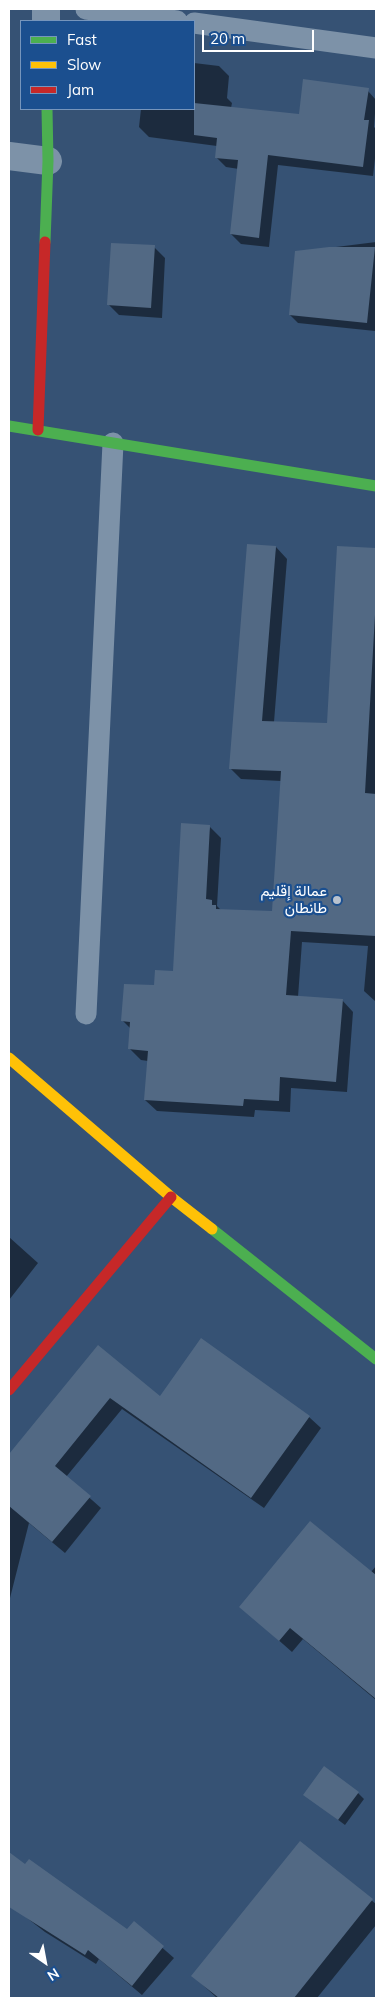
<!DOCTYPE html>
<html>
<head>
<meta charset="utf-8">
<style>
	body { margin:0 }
	#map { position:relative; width:385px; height:2007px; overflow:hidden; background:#365274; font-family:Mulish,sans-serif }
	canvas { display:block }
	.frame { position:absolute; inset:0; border:10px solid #fff; pointer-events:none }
	.legend { position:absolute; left:20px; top:20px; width:175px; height:90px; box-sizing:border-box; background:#1b4f8f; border:1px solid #7695bc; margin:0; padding:6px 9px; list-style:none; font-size:15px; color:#fff }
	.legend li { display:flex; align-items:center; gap:10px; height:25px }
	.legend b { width:25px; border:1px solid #7695bc }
	.north { position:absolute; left:20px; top:1937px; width:50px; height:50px; -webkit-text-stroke:4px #1b4f8f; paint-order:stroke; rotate:147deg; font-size:14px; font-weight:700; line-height:20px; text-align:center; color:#fff }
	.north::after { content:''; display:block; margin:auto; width:18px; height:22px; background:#fff; clip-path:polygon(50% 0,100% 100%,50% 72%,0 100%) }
	.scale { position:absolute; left:202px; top:30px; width:112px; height:22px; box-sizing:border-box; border:2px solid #fff; border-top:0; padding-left:6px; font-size:15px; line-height:18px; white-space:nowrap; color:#fff; -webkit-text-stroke:4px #1b4f8f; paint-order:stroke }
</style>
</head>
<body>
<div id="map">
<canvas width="385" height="2007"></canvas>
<div class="frame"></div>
<ul class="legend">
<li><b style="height:6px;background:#4caf50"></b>Fast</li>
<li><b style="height:6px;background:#ffc107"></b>Slow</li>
<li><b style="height:6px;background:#c62828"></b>Jam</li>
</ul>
<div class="north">N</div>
<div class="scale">20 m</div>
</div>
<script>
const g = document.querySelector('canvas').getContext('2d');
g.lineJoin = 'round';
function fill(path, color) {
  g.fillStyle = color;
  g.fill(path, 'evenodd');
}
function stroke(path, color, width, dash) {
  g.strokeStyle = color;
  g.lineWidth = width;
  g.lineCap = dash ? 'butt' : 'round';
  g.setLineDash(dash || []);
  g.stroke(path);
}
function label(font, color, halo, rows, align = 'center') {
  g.font = font + ' Mulish,Vazirmatn,sans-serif';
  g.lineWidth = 4.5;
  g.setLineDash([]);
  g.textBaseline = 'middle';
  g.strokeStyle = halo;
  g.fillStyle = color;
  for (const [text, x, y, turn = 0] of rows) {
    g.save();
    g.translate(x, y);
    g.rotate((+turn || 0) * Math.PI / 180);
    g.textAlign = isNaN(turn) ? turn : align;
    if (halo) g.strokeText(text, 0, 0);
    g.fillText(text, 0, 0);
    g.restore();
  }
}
fill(new Path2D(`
	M194 63 219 66 229 76 227 98 232 103 231 108 300 115 368 91 376 100 374 127 376 129V150L373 176 278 165 269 247 241 244 231 234 239 169 226 167 216 157 217 146 149 137 139 127 141 109H194Z
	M376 242 375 331 298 323 290 315 296 252Z
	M154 247 165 258 162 318 119 315 109 305Z
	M276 547 287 559 274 722 328 724 338 548 376 550V1002L364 991 368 946 302 942 298 997 342 1000 353 1012 347 1092 291 1088 290 1112 255 1110 254 1117 157 1111 145 1100 148 1061 141 1060 130 1049 131 1029 123 1021 155 986 174 973 210 827 221 838 217 906 222 911 273 913 281 781 241 779 230 768Z
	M9 1237 38 1263 9 1300Z
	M99 1347 160 1397 309 1417 321 1428 264 1508 122 1409 66 1477 101 1508 65 1553 29 1523 9 1602V1456Z
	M376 1566V1700L303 1639 292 1652 241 1607 371 1572Z
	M358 1793 364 1799 345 1825 305 1795Z
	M300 1842 376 1904V1925L317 1998H217L193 1976Z
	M9 1854 25 1866 127 1931 134 1923 174 1958 142 1995 99 1959 96 1964 45 1932 9 1904Z`), '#0007');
fill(new Path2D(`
	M303 79 369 88 364 120H369L363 167 268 155 259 238 230 234 238 160 215 158 217 138 194 135V103L299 114Z
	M111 243 155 245 151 308 107 305Z
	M329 247H375L367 323 289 315 295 251Z
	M247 544 276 546 262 721 327 723 337 546 376 548V597L365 793 376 794V936L291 931 286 995 343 999 336 1082 280 1077 279 1101 244 1099 243 1106 144 1100 148 1051 128 1049 130 1022 121 1021 124 984 154 985 155 970 173 971 181 823 210 825 206 899 212 900V905H216V909L272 911 281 771 229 769Z
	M201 1338 310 1416 251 1498 110 1398 55 1466 91 1496 52 1542 9 1506V1454L98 1345 160 1396Z
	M310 1521 376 1575V1699L290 1628 279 1641 239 1607Z
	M324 1766 359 1792 338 1820 303 1795Z
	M300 1841 373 1899 294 1998H219L191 1976Z
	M9 1852 25 1864 29 1859 127 1929 134 1921 164 1946 132 1986 88 1950 85 1955 9 1907Z`), '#526984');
stroke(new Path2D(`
	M86 9 177 21
	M194 23 376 48
	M86 1014 113 443`), '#7d92a8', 21);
stroke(new Path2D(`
	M46 9V21
	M9 156 48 161`), '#7d92a8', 28);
stroke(new Path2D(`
	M45 242 48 161 47 109
	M9 426 376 486
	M212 1229 376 1359`), '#4caf50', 11);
stroke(new Path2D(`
	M9 1058 171 1197 212 1229`), '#ffc107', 11);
stroke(new Path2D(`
	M38 430 45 242
	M9 1390 171 1197`), '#c62828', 11);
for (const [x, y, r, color] of [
	[337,900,5,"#b9c2ce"]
]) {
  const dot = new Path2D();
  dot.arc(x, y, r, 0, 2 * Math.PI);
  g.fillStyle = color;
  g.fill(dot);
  stroke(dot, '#1b4f8f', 2);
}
label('15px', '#fff', '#1b4f8f', [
	["عمالة إقليم",327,891],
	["طانطان",327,908]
], 'right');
</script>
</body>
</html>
